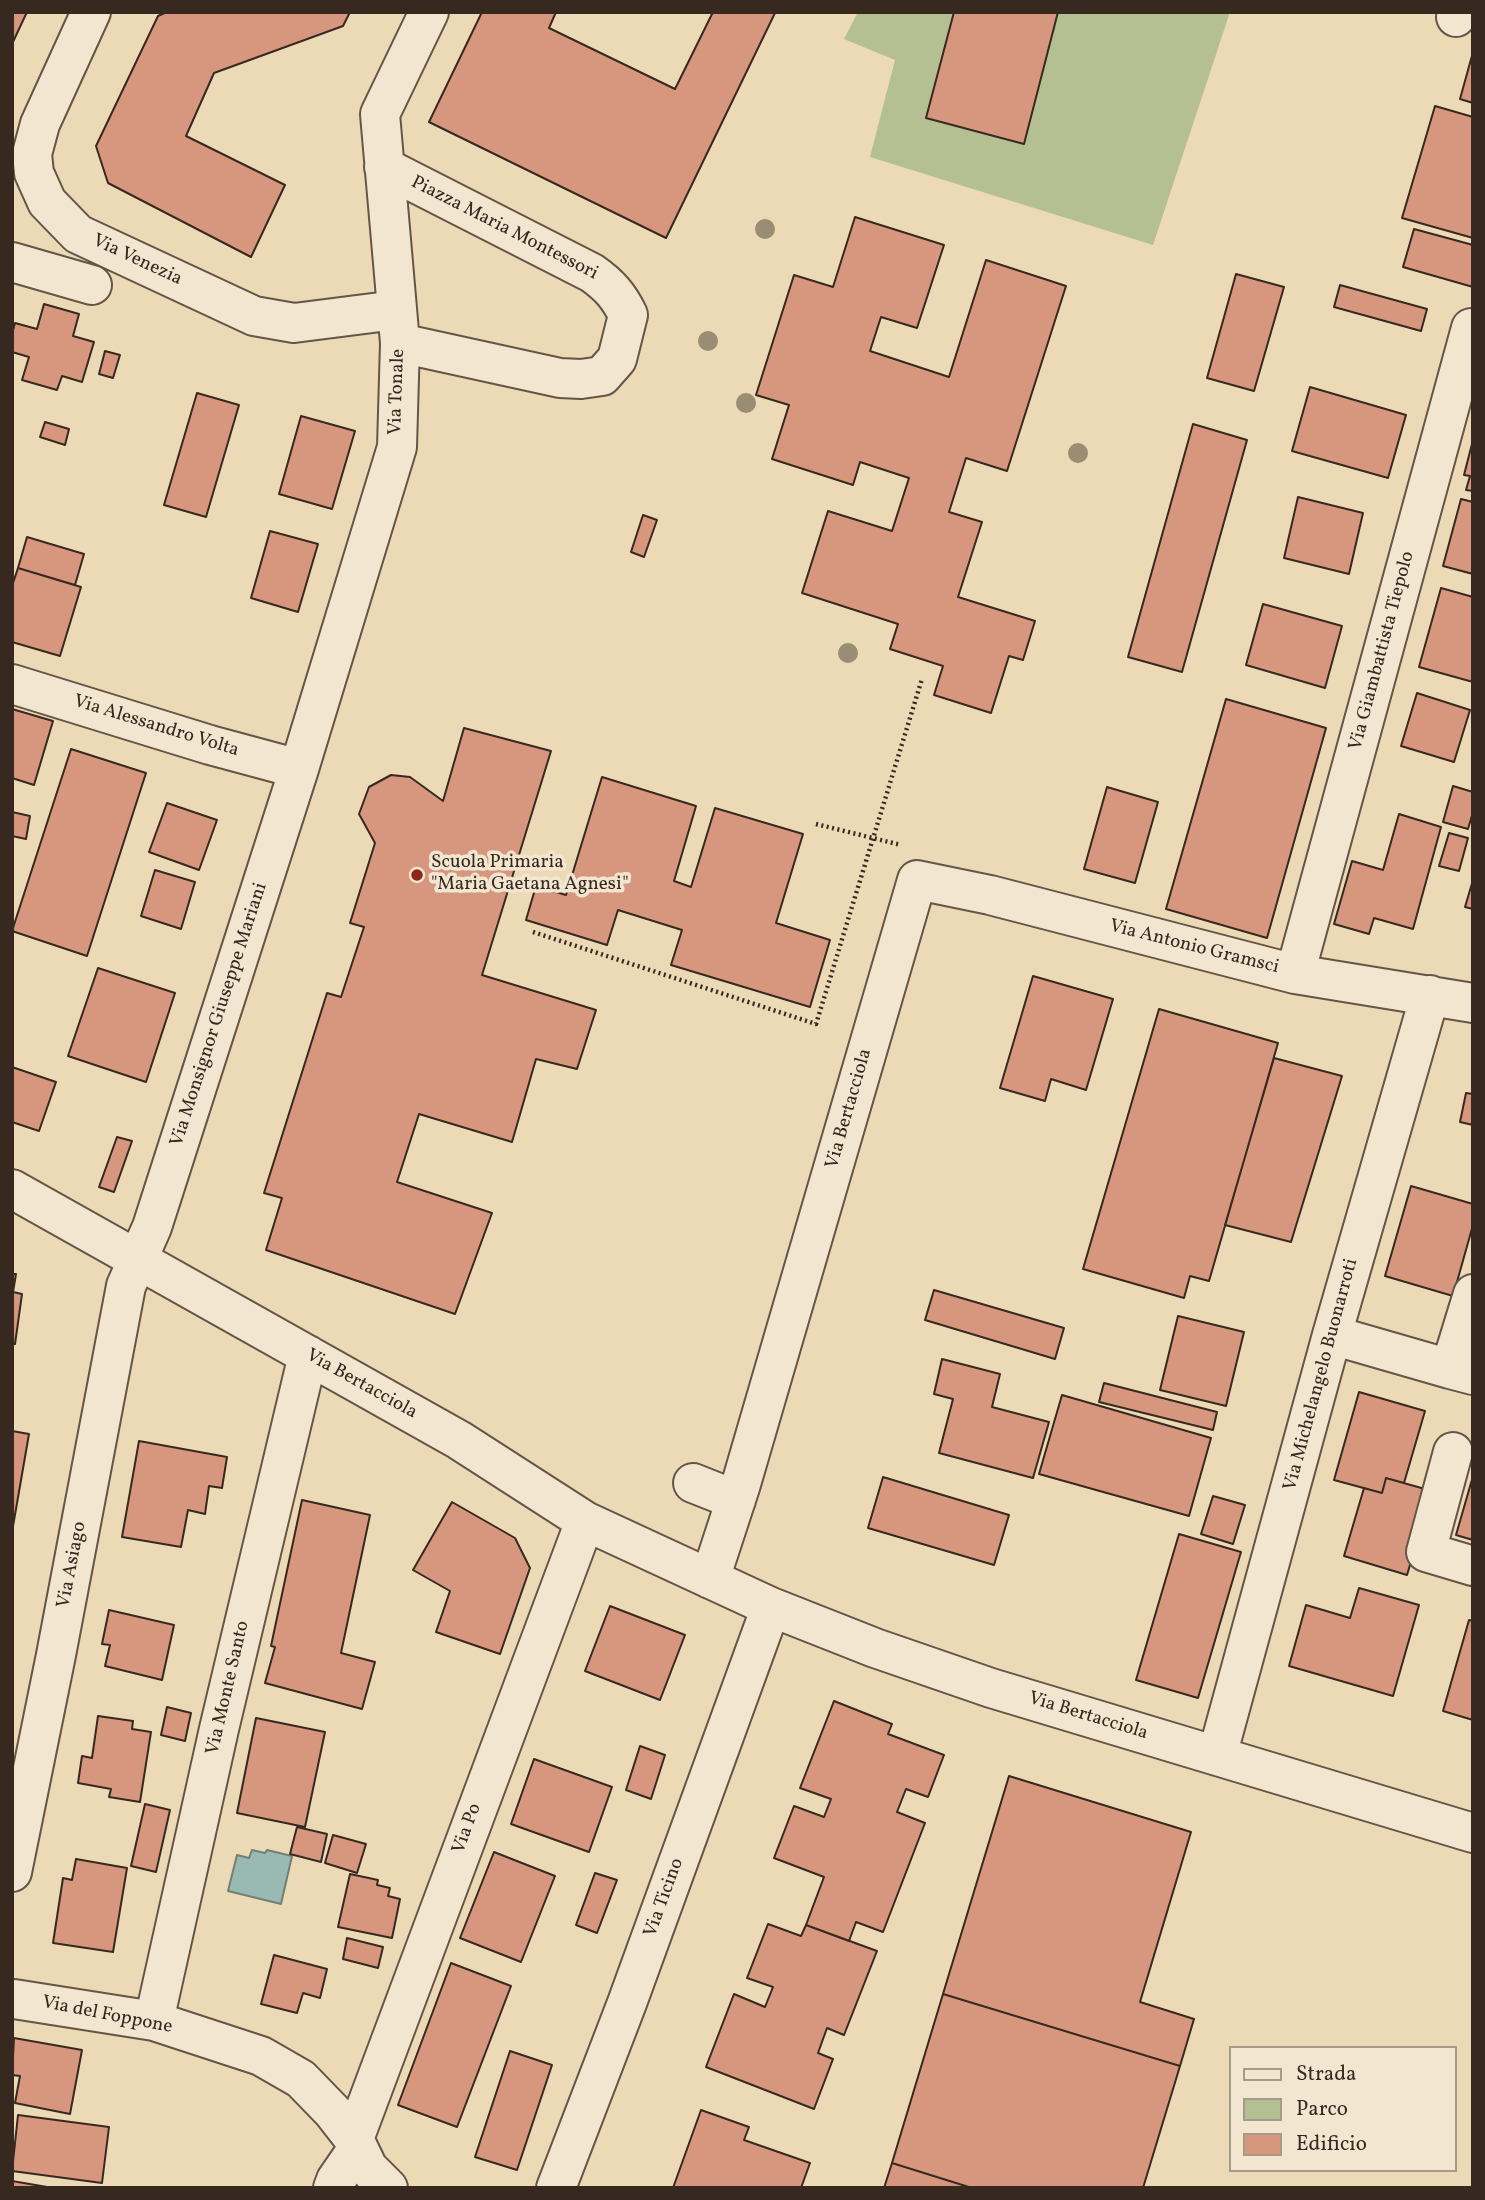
<!DOCTYPE html>
<html>
<head>
<meta charset="utf-8">
<style>
	body { margin:0 }
	#map { position:relative; width:1485px; height:2200px; overflow:hidden; background:#ecd9b6; font-family:Vollkorn,serif }
	canvas { display:block }
	.frame { position:absolute; inset:0; border:14px solid #382920; pointer-events:none }
	.legend { position:absolute; left:1229px; top:2046px; width:228px; height:126px; box-sizing:border-box; background:#f3e6d0; border:2px solid #a89a8a; margin:0; padding:9px 12px; list-style:none; font-size:21px; color:#382920 }
	.legend li { display:flex; align-items:center; gap:14px; height:35px }
	.legend b { width:35px; border:2px solid #a89a8a }
</style>
</head>
<body>
<div id="map">
<canvas width="1485" height="2200"></canvas>
<div class="frame"></div>
<ul class="legend">
<li><b style="height:9px;background:#f3e6d0"></b>Strada</li>
<li><b style="height:19px;background:#b4c091"></b>Parco</li>
<li><b style="height:19px;background:#d7977f"></b>Edificio</li>
</ul>
</div>
<script>
const g = document.querySelector('canvas').getContext('2d');
g.lineJoin = 'round';
function fill(path, color) {
  g.fillStyle = color;
  g.fill(path, 'evenodd');
}
function stroke(path, color, width, dash) {
  g.strokeStyle = color;
  g.lineWidth = width;
  g.lineCap = dash ? 'butt' : 'round';
  g.setLineDash(dash || []);
  g.stroke(path);
}
function label(font, color, halo, rows, align = 'center') {
  g.font = font + ' Vollkorn,serif';
  g.lineWidth = 7;
  g.setLineDash([]);
  g.textBaseline = 'middle';
  g.strokeStyle = halo;
  g.fillStyle = color;
  for (const [text, x, y, turn = 0] of rows) {
    g.save();
    g.translate(x, y);
    g.rotate((+turn || 0) * Math.PI / 180);
    g.textAlign = isNaN(turn) ? turn : align;
    if (halo) g.strokeText(text, 0, 0);
    g.fillText(text, 0, 0);
    g.restore();
  }
}
fill(new Path2D(`
	M858 12H1230L1153 245 870 157 895 60 844 39Z`), '#b4c091');
const water = new Path2D(`
	M252 1850 265 1853 267 1850 292 1856 281 1904 228 1891 237 1855 249 1858Z`);
fill(water, '#99bab2');
stroke(water, '#728078', 2);
const building = new Path2D(`
	M12 12H27L12 44Z
	M167 12H350L343 26 214 73 186 136 285 185 251 257 108 183 96 146 158 16Z
	M482 12H556L549 28 675 89 713 12 775 13 666 238 429 122Z
	M954 12H1058L1024 144 926 118Z
	M1473 52V103L1460 99Z
	M1435 106 1473 117V238L1402 218Z
	M855 217 944 245 917 328 881 317 870 351 949 377 986 260 1066 286 1007 471 966 458 949 512 982 522 958 597 1035 621 1023 660 1009 656 991 713 934 695 943 666 890 649 898 624 802 593 828 511 892 531 909 478 860 462 853 485 772 459 789 405 756 395 794 275 833 287Z
	M1414 229 1473 245V287L1403 267Z
	M1236 274 1284 287 1254 391 1207 378Z
	M1340 285 1427 309 1421 331 1334 307Z
	M44 304 79 314 73 336 94 342 82 382 62 376 57 390 22 380 29 357 12 352V334L15 323 37 329Z
	M105 351 120 355 113 378 99 374Z
	M1310 387 1406 415 1388 478 1292 451Z
	M197 393 239 405 206 517 164 505Z
	M301 416 355 431 332 509 279 494Z
	M45 422 69 429 65 445 40 437Z
	M1193 424 1247 440 1182 672 1128 657Z
	M1473 440V491L1466 490 1470 476 1464 475Z
	M1298 497 1363 513 1349 574 1284 558Z
	M1461 499 1473 502V574L1443 566Z
	M643 515 657 520 644 557 631 552Z
	M270 531 318 544 298 612 251 598Z
	M27 537 84 554 75 585 18 568Z
	M18 568 81 587 60 656 12 642V586Z
	M1441 588 1473 597V682L1419 667Z
	M1263 604 1342 626 1325 688 1246 665Z
	M1417 693 1470 710 1454 762 1401 746Z
	M1226 699 1326 728 1267 938 1166 909Z
	M12 709 53 721 34 785 12 778Z
	M464 728 551 751 482 975 596 1010 577 1069 536 1059 512 1142 419 1114 397 1182 492 1213 455 1314 266 1250 282 1198 264 1193 327 993 341 997 364 927 350 923 375 843 359 814 369 787 391 775 410 777 443 801Z
	M71 749 146 773 87 956 12 931Z
	M602 777 696 806 674 881 691 887 715 808 803 834 776 923 830 940 810 1007 671 965 682 930 618 910 607 945 526 920 536 886 566 895Z
	M1453 786 1473 792V812L1468 829 1443 822Z
	M1107 787 1158 802 1135 883 1084 869Z
	M167 803 217 820 199 870 149 852Z
	M12 812 30 816 26 839 12 836Z
	M1399 814 1441 827 1413 929 1374 918 1369 934 1334 924 1352 861 1383 870Z
	M1449 833 1468 838 1459 871 1439 866Z
	M155 870 195 882 181 929 141 916Z
	M1473 880V909L1465 907Z
	M98 968 175 993 146 1082 68 1056Z
	M1033 976 1113 999 1086 1090 1051 1079 1045 1101 1000 1088Z
	M1159 1009 1278 1043 1209 1281 1190 1276 1184 1298 1083 1269Z
	M1274 1058 1342 1076 1291 1242 1225 1225Z
	M12 1067 56 1082 39 1131 12 1122Z
	M1466 1093 1473 1094V1125L1460 1122Z
	M117 1137 132 1141 114 1192 99 1187Z
	M1411 1186 1473 1204V1225L1453 1296 1385 1276Z
	M12 1274H16L13 1292 22 1294 15 1344H12Z
	M934 1290 1064 1328 1055 1359 925 1320Z
	M1178 1316 1244 1332 1226 1406 1160 1390Z
	M942 1359 1000 1374 992 1407 1049 1422 1033 1478 939 1453 953 1399 934 1394Z
	M1104 1383 1217 1412 1213 1430 1099 1402Z
	M1359 1392 1425 1411 1404 1483 1386 1478 1382 1493 1334 1480Z
	M1062 1395 1211 1438 1189 1516 1039 1474Z
	M12 1431 29 1434 12 1532Z
	M139 1441 227 1457 222 1488 209 1486 205 1514 188 1510 181 1547 122 1537Z
	M1473 1476V1540L1456 1535Z
	M883 1477 1009 1515 994 1565 868 1528Z
	M1386 1478 1432 1491 1407 1575 1344 1556 1364 1488 1382 1493Z
	M1213 1496 1245 1505 1233 1544 1201 1534Z
	M302 1500 370 1515 341 1653 375 1662 362 1709 265 1683 275 1647 271 1646Z
	M452 1502 515 1538 530 1568 500 1654 436 1632 450 1591 413 1570Z
	M1179 1534 1241 1552 1198 1698 1136 1680Z
	M1359 1588 1419 1605 1393 1696 1289 1666 1306 1605 1350 1618Z
	M610 1606 685 1635 660 1700 585 1671Z
	M109 1610 174 1625 162 1680 105 1666 110 1645 102 1644Z
	M1469 1620 1473 1621V1720L1443 1711Z
	M834 1701 892 1724 888 1734 944 1755 928 1797 906 1789 897 1812 925 1823 883 1932 856 1922 849 1941 806 1925 824 1877 774 1858 794 1806 824 1817 831 1799 800 1788Z
	M167 1707 191 1713 185 1741 161 1735Z
	M98 1716 133 1721 132 1729 151 1732 140 1802 109 1797 111 1789 78 1783 82 1756 92 1758Z
	M256 1718 325 1732 305 1827 237 1813Z
	M640 1746 665 1755 651 1799 626 1790Z
	M534 1759 612 1787 589 1852 511 1824Z
	M1009 1776 1191 1832 1140 2002 1194 2019 1180 2066 943 1994Z
	M145 1804 170 1810 156 1872 131 1866Z
	M297 1827 327 1834 321 1862 290 1854Z
	M333 1835 366 1844 357 1873 325 1863Z
	M494 1852 555 1876 521 1962 460 1938Z
	M76 1859 127 1868 113 1952 53 1943 63 1878 72 1880Z
	M595 1873 617 1880 597 1933 576 1925Z
	M350 1874 378 1880 377 1885 390 1888 388 1896 400 1899 392 1938 338 1927Z
	M768 1924 801 1936 806 1925 877 1951 844 2035 827 2028 818 2053 833 2059 814 2109 706 2067 734 1994 765 2007 773 1987 747 1978Z
	M347 1938 383 1947 378 1968 343 1959Z
	M274 1955 327 1969 320 1998 303 1993 297 2013 261 2004Z
	M451 1963 511 1986 457 2127 398 2105Z
	M943 1994 1180 2066 1143 2188H972L892 2163Z
	M14 2038 82 2050 70 2114 15 2103 20 2076 12 2075Z
	M510 2051 552 2065 517 2170 475 2157Z
	M701 2110 749 2127 744 2140 810 2163 801 2188H673Z
	M18 2115 109 2127 102 2183 12 2171Z
	M892 2163 972 2188H884Z
	M12 2181 53 2188H12Z`);
fill(building, '#d7977f');
stroke(building, '#382920', 2);
const minor = new Path2D(`
	M91 12 40 124 32 154 34 173 47 202 78 234 254 316 294 323 396 310
	M1456 17 1457 12
	M384 167 592 273C609 285 619 296 628 315L617 359 602 376 581 379 560 378 400 343
	M12 262 92 285
	M12 684 210 745 299 769
	M1295 974 1471 328
	M12 1189 459 1440 585 1521 771 1607 875 1648 991 1688 1473 1833
	M1473 1294 1450 1369 1473 1375
	M1332 1335 1450 1369
	M1453 1452 1426 1552 1473 1566
	M693 1483 736 1500
	M710 1579 741 1484 917 880 990 895 1295 974 1473 1003
	M1217 1756 1332 1335 1430 995
	M12 1872 56 1655 126 1286 152 1227 299 769 397 447 400 343 380 114 429 12
	M14 1999 154 2021 261 2056 301 2079 333 2112 354 2139 368 2168 388 2188
	M154 2021 219 1729 308 1355
	M354 2139 585 1521
	M333 2188 336 2180 358 2148
	M556 2188 627 2003 771 1607`);
stroke(minor, '#655546', 42);
stroke(new Path2D(`
	M816 824 901 845
	M533 932 816 1024 922 679`), '#382920', 4.5, [2, 3.5]);
stroke(minor, '#f3e6d0', 38);
g.fillStyle = '#9a8d73';
for (const [x, y] of [
	[765,229],
	[708,341],
	[746,403],
	[1078,453],
	[848,653]
]) {
  g.beginPath();
  g.arc(x, y, 10, 0, 2 * Math.PI);
  g.fill();
}
for (const [x, y, r, color] of [
	[417,875,7,"#8f2418"]
]) {
  const dot = new Path2D();
  dot.arc(x, y, r, 0, 2 * Math.PI);
  g.fillStyle = color;
  g.fill(dot);
  stroke(dot, '#f3e6d0', 2.5);
}
label('19px', '#382920', '#f3e6d0', [
	["Piazza Maria Montessori",504,229,27],
	["Via Venezia",137,261,25],
	["Via Tonale",398,392,-88],
	["Via Giambattista Tiepolo",1383,651,-75],
	["Via Alessandro Volta",156,727,17],
	["Via Antonio Gramsci",1194,948,14],
	["Via Monsignor Giuseppe Mariani",220,1015,-72],
	["Via Bertacciola",850,1109,-74],
	["Via Michelangelo Buonarroti",1322,1375,-75],
	["Via Bertacciola",361,1385,29],
	["Via Asiago",73,1565,-79],
	["Via Monte Santo",229,1688,-77],
	["Via Bertacciola",1088,1717,17],
	["Via Po",468,1829,-70],
	["Via Ticino",665,1898,-70],
	["Via del Foppone",107,2016,11]
]);
label('19px', '#382920', '#f3e6d0', [
	["Scuola Primaria",431,864],
	["\"Maria Gaetana Agnesi\"",431,886]
], 'left');
</script>
</body>
</html>
